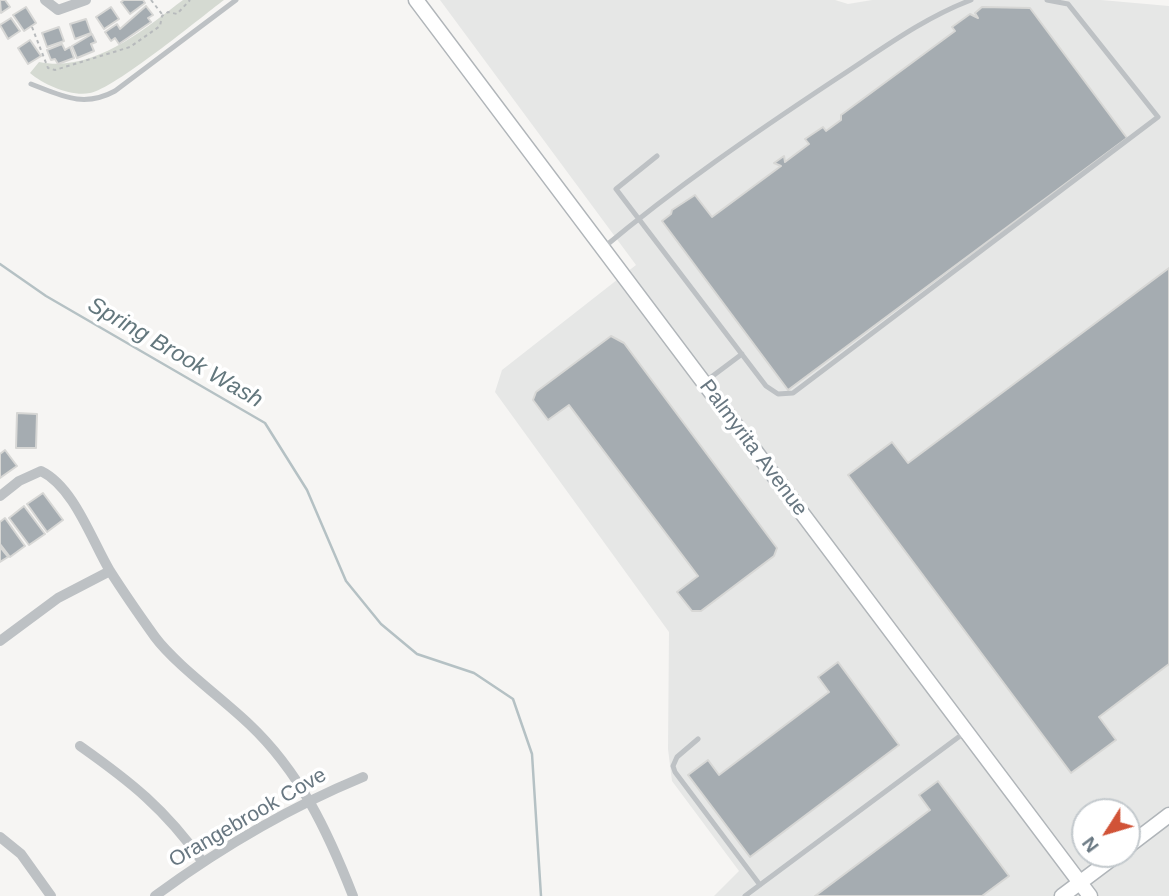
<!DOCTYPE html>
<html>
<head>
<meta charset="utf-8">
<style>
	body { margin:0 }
	#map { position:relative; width:1169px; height:896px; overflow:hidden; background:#f6f5f3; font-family:Helvetica,sans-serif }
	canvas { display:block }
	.north { position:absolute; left:1071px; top:798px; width:70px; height:70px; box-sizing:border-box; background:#fff; border:2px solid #c3c9cd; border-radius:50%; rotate:233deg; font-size:19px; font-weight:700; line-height:28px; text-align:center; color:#687781 }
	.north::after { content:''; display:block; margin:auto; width:24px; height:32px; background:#d15337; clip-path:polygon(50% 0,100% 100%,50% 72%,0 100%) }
</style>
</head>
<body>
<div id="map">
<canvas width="1169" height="896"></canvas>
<div class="north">N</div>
</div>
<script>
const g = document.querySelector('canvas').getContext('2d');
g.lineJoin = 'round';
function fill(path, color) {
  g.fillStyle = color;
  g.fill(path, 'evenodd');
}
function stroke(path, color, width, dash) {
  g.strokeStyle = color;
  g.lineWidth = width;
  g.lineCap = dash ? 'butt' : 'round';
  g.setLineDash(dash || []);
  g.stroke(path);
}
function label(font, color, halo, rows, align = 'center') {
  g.font = font + ' Helvetica,sans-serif';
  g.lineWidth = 7;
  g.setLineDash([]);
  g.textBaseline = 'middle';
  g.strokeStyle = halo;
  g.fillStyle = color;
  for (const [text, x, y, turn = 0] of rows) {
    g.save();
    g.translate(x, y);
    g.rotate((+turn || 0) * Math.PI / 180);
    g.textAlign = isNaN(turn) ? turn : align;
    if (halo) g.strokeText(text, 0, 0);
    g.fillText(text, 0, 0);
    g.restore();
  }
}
fill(new Path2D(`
	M440 0H835L848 4 872 0H1101L1169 6V896H714L739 871 672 781 668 749 669 632 495 392 502 370 636 265ZM1085 812H1127V854H1085Z`), '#e6e7e6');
fill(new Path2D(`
	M183 0H224C200 18 114 89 90 93 72 97 44 85 30 73L39 62C93 73 143 30 183 0Z`), '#d5dad2');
stroke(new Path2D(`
	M0 264 46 296 265 423 307 490 346 581 381 624 417 654 474 673 513 699 532 754 541 896`), '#b5c1c4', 2.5);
const building = new Path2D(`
	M0 0H5L10 7 1 13Z
	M124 0H143L145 3 130 14 121 2Z
	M146 6 153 15 148 18 151 22 119 44 115 38 111 41 105 32 117 24 120 29Z
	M26 7 36 23 24 31 13 15Z
	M111 7 119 19 104 29 96 17Z
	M982 7 1030 8 1127 138 788 390 662 221 671 214 672 210 695 195 712 217 781 166 774 163 784 156 785 162 809 144 805 139 823 127 826 131 841 120V115L955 31 952 27 970 14 978 18 975 13Z
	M11 18 20 31 8 39 0 25Z
	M86 19 91 33 75 39 70 24Z
	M59 27 64 41 47 47 42 33Z
	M92 34 96 42 91 44 94 51 77 58 72 46Z
	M30 40 41 56 28 64 18 48Z
	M62 44 65 50 70 47 74 58 58 64 55 59 51 60 47 50Z
	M1169 268V664L1099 717 1116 740 1071 773 848 475 892 442 908 463Z
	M611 336 624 343 777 548 774 556 701 611H692L677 592 698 576 569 405 548 420 533 400 536 392Z
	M17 413 37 414 36 448H16Z
	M5 450 17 466 0 478V454Z
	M43 493 63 520 47 532 27 504Z
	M24 506 45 534 29 545 9 518Z
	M5 518 25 546 10 557 0 544V522Z
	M0 547 8 557 0 562Z
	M838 662 899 745 750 857 688 775 708 760 719 775 829 692 818 677Z
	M938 781 1009 876 982 896H815L930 810 919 795Z`);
fill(building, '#a5acb1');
stroke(building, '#d7d7d5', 2);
const secondary = new Path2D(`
	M416 0 1090 896
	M1127 847 1169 815
	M1062 896 1118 854`);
stroke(secondary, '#b0b5b9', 17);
stroke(new Path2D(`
	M151 0 162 14
	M32 27 48 68 55 70 130 47 160 26 162 16 168 12 177 14 190 0`), '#b7babc', 2, [3.5, 3.5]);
stroke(new Path2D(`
	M31 84C62 96 84 108 115 91L236 0
	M657 156 616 189 766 386 778 394 793 393 1158 117 1068 4 1047 0
	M603 248C676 187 753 134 833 81 878 52 921 19 971 0
	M706 381 742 354
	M698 739 677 757 673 766 675 772 760 885
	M745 896 964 733`), '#bdc1c4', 5);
stroke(new Path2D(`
	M45 0 58 10 86 0
	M0 496 19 481 41 471C74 487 92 541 110 571 124 593 140 616 155 637 175 664 223 699 249 724 300 772 328 832 353 896
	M0 641 58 598 110 571
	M80 746C131 782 165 809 202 861
	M0 837 21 854 51 896
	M155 896C220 848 288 808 363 777`), '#bdc1c4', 10);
stroke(secondary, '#fff', 14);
label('21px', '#687781', '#fff', [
	["Palmyrita Avenue",753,448,53],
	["Orangebrook Cove",248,818,-30]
]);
label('italic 23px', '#63777d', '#fff', [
	["Spring Brook Wash",175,353,30]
]);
</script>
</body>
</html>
